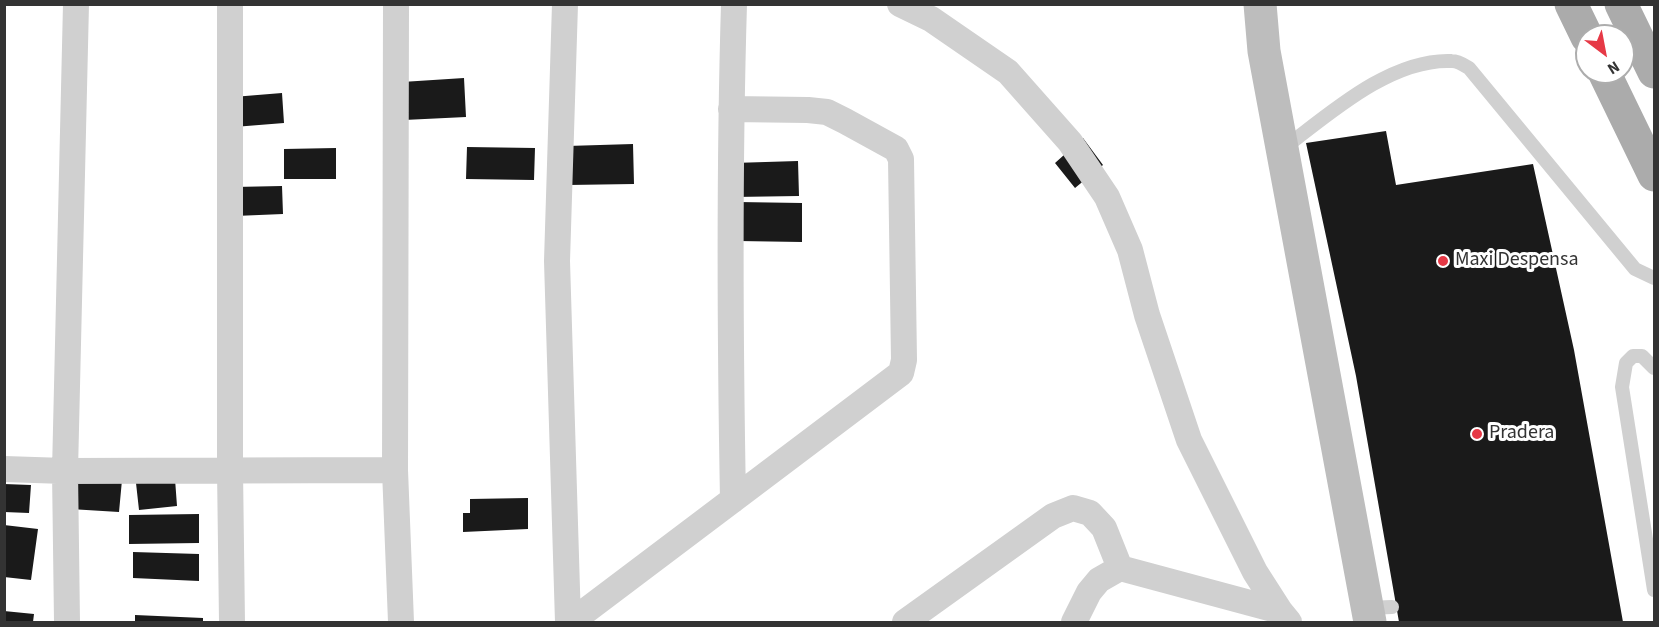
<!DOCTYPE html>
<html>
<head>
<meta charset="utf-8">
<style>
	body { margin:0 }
	#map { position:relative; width:1659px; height:627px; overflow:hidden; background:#fff; font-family:"Source Sans 3",sans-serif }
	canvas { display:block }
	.frame { position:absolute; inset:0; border:6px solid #333; pointer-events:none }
	.north { position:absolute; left:1575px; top:24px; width:60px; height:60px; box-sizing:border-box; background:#fff; border:2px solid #adadad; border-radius:50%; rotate:148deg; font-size:16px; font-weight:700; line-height:24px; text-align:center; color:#333 }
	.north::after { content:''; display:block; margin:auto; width:21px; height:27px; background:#e63946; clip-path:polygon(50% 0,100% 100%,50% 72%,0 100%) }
</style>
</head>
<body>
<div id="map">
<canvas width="1659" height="627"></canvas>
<div class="frame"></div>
<div class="north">N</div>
</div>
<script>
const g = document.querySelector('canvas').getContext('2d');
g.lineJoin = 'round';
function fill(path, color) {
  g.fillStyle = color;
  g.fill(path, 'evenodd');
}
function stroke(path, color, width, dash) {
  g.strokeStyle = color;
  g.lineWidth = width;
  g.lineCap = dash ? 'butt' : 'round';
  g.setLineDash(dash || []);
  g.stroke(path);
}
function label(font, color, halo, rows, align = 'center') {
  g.font = font + ' "Source Sans 3",sans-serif';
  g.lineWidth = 6;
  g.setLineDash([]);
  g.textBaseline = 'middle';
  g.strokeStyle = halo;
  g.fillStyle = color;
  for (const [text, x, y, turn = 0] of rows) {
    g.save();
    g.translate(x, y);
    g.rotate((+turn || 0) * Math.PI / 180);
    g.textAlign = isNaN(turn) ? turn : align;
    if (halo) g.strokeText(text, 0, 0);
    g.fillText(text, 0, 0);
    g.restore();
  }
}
fill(new Path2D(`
	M464 78 466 117 404 120 402 82Z
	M282 93 284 123 234 127 233 97Z
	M1386 131 1396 185 1533 164 1574 350 1623 622H1399L1356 376 1306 143Z
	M1083 138 1103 165 1075 188 1055 163Z
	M633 144 634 184 568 185 567 146Z
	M467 147 535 148 534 180 466 179Z
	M336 148V179H284V149Z
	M798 161 799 196 734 197 733 163Z
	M282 186 283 214 235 216 234 187Z
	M738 202 802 203V242L738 241Z
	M72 476 122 480 119 512 70 509Z
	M175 479 177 506 139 510 136 483Z
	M4 484 31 485 29 513 4 512Z
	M528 498V529L463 532V513H470V499Z
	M199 514V543L129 544V515Z
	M4 525 38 529 31 580 4 577Z
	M133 552 199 554V581L133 578Z
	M4 611 34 614 33 622H4Z
	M135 615 203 618V622H135Z`), '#1a1a1a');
stroke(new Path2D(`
	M1283 149C1329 114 1391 58 1452 61 1458 61 1464 65 1469 68L1635 269 1654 278
	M1654 368 1642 356H1633L1626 363 1622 387 1654 590
	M1367 608 1392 607`), '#d0d0d0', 14);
stroke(new Path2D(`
	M230 4V470L232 622
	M396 4 395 470 401 622
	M565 4 557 261 568 622
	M900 4 931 19 1008 72 1070 142 1107 197 1130 250 1147 315 1189 440 1255 572 1280 611 1289 622
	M4 469 65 471 395 470
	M733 500C730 334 729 170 734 4
	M67 622 65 471 76 4
	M571 622 901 373 904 360 901 159 896 149 845 121 827 112 808 110 731 109
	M905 622 1053 516 1073 508 1090 513 1104 528 1120 568
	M1074 622 1089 592 1099 580 1120 568 1280 611`), '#d0d0d0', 26);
stroke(new Path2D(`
	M1260 4 1264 51 1370 622`), '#bdbdbd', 33);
stroke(new Path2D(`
	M1571 4 1587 37
	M1621 4 1654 72
	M1604 72 1654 175`), '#ababab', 33);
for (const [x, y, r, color] of [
	[1443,261,6,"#e63946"],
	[1477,434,6,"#e63946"]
]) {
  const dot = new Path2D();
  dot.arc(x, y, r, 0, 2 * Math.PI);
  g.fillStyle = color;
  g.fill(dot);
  stroke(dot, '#fff', 2);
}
label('20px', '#333', '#fff', [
	["Maxi Despensa",1455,261],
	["Pradera",1489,434]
], 'left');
</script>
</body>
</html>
